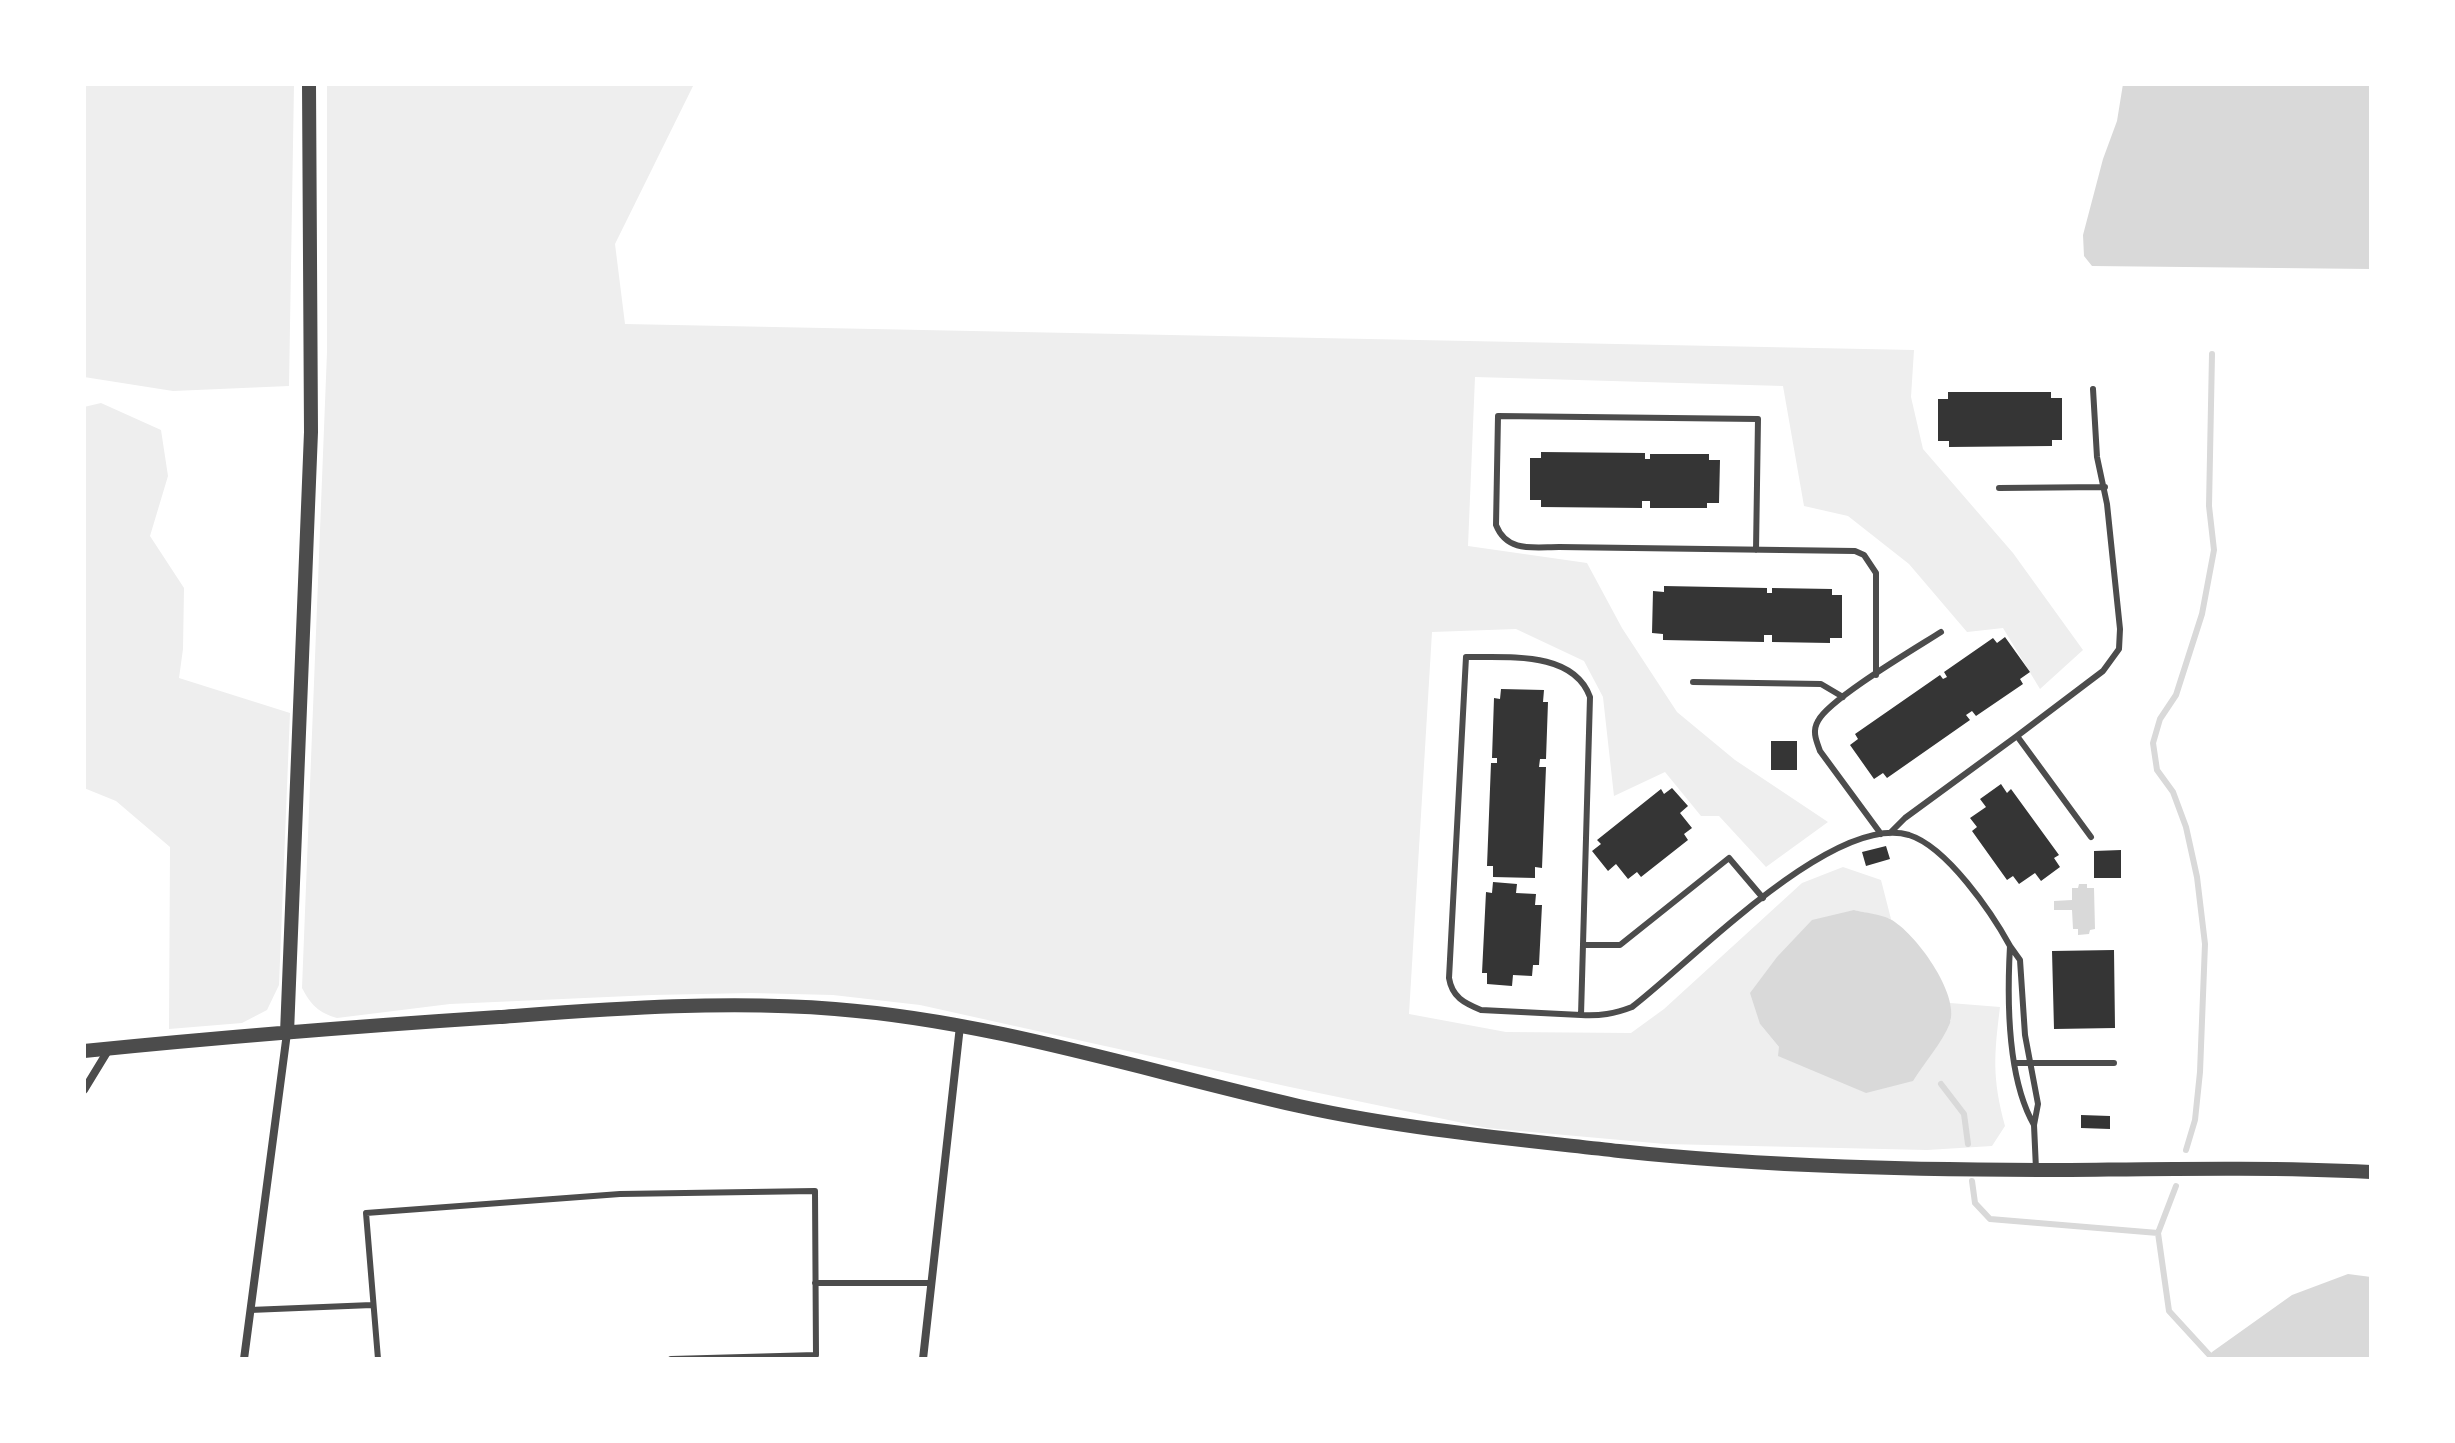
<!DOCTYPE html>
<html>
<head>
<meta charset="utf-8">
<style>
	body { margin:0 }
	#map { position:relative; width:2455px; height:1443px; overflow:hidden; background:#fff; font-family:"Source Sans 3",sans-serif }
	canvas { display:block }
	.frame { position:absolute; inset:0; border:86px solid #fff; pointer-events:none }
</style>
</head>
<body>
<div id="map">
<canvas width="2455" height="1443"></canvas>
<div class="frame"></div>
</div>
<script>
const g = document.querySelector('canvas').getContext('2d');
g.lineJoin = 'round';
function fill(path, color) {
  g.fillStyle = color;
  g.fill(path, 'evenodd');
}
function stroke(path, color, width, dash) {
  g.strokeStyle = color;
  g.lineWidth = width;
  g.lineCap = dash ? 'butt' : 'round';
  g.setLineDash(dash || []);
  g.stroke(path);
}
fill(new Path2D(`
	M84 84H294L289 386 173 391 84 377Z
	M327 84H694L615 244 625 324 1914 350 1911 397 1923 449 2013 553 2083 650 2040 689 2003 628 1967 632 1909 564 1848 516 1804 506 1783 386 1475 377 1468 546 1587 563 1622 628 1677 712 1735 760 1828 822 1766 867 1719 816H1701L1665 772 1614 796 1603 697 1584 661 1516 629 1432 632 1409 1014 1506 1032 1631 1033 1664 1009 1802 883 1843 867 1881 880 1891 919 1854 910 1760 1024 1779 1047 1951 1021 1950 1003 2000 1007C1994 1055 1992 1078 2005 1126L1992 1146 1927 1150 1665 1144 1487 1128 1290 1087 920 1005 833 995 751 993 652 995 450 1004 337 1018C319 1013 311 1005 302 988L327 352Z
	M101 403 161 430 168 476 150 536 184 588 183 649 179 678 290 713 279 985 267 1010 242 1023 169 1029 170 847 116 801 84 788V407Z`), '#eee');
fill(new Path2D(`
	M2123 84H2371V269L2092 266 2084 256 2083 235 2103 159 2117 121Z
	M2079 884H2087V888H2094L2095 929 2090 930 2089 934 2078 935V929H2073L2072 910H2054V901L2072 900V888H2078Z
	M1854 910C1865 913 1880 914 1890 919 1915 932 1960 994 1950 1023 1942 1043 1924 1063 1913 1081L1866 1093 1778 1056 1779 1047 1760 1024 1750 993 1777 957 1812 920Z
	M2348 1274 2371 1277V1359H2206L2212 1352 2292 1295Z`), '#d9d9d9');
stroke(new Path2D(`
	M1941 1084 1964 1114 1968 1144
	M2186 1150 2195 1120 2200 1072 2205 944 2197 877 2186 827 2173 792 2157 770 2153 743 2160 719 2176 695 2202 614 2214 550 2209 506 2212 354
	M1972 1181 1975 1203 1990 1219 2158 1233
	M2176 1186 2158 1233 2169 1311 2213 1359`), '#d9d9d9', 6);
fill(new Path2D(`
	M1948 392H2051V398H2062V440H2052V446L1949 447V441H1938V399H1948Z
	M1541 452 1645 453V459H1650V454H1709V460H1720L1719 503H1707V508H1650V501H1642V508L1541 507V500H1530V458H1541Z
	M1664 586 1767 588V593H1772V588L1832 589V595H1842V638H1830V643L1772 642V635H1764V642L1663 640V634L1652 633 1653 591 1664 592Z
	M2005 637 2030 672 2020 679 2023 684 1976 716 1972 711 1966 715 1970 720 1887 778 1883 773 1874 779 1850 745 1858 739 1855 734 1940 675 1943 679 1947 677 1944 672 1993 638 1997 643Z
	M1501 689 1544 690 1543 702H1548L1546 759H1540L1539 767H1546L1542 868 1535 867V878L1493 877V866H1487L1491 763H1497V758H1492L1494 698 1500 699Z
	M1771 741H1797V770H1771Z
	M2001 784 2007 793 2011 789 2059 855 2054 858 2060 867 2041 881 2035 873 2019 884 2013 876 2007 880 1972 831 1977 827 1970 818 1986 807 1980 799Z
	M1672 788 1688 806 1680 813 1692 828 1684 834 1688 840 1641 877 1637 872 1628 879 1616 864 1608 871 1592 851 1601 844 1597 840 1661 789 1664 794Z
	M1886 846 1890 859 1866 866 1862 852Z
	M2121 850V878H2094V851Z
	M1493 882 1517 884 1516 893 1536 894 1535 905H1542L1539 965H1533L1532 976 1513 975 1512 986 1487 984V973H1482L1486 892 1492 893Z
	M2114 950 2115 1028 2054 1029 2052 951Z
	M2081 1115 2110 1116V1129L2081 1128Z`), '#353535');
stroke(new Path2D(`
	M1999 488 2105 487
	M1756 550 1758 419 1498 416 1496 525C1507 553 1534 547 1559 547L1855 551 1864 555 1876 573V675
	M1693 682 1821 684 1843 697
	M2017 736 2103 671 2119 649 2120 629 2107 504 2097 457 2093 389
	M1890 833 1905 818 2017 736 2091 837
	M1881 834 1820 751C1816 740 1812 731 1818 721 1829 699 1916 648 1941 632
	M1584 945H1620L1729 858 1763 898
	M1581 1015 1590 697C1573 650 1506 658 1466 657L1449 978C1452 997 1464 1003 1481 1010L1581 1015C1600 1016 1614 1014 1632 1007 1691 962 1833 813 1909 835 1947 847 1992 913 2010 946
	M2014 1063H2114
	M2034 1125C2007 1078 2007 1000 2010 946L2020 960 2025 1035 2038 1104 2034 1125 2036 1169
	M815 1283H931
	M250 1310 372 1305
	M378 1359 366 1213 620 1194 815 1191 816 1355 671 1359`), '#4c4c4c', 6);
stroke(new Path2D(`
	M84 1090 109 1049
	M244 1359 287 1033
	M923 1359 960 1026`), '#4c4c4c', 8);
stroke(new Path2D(`
	M287 1033 311 432 309 84
	M84 1051C222 1037 361 1026 499 1017 610 1009 723 1000 835 1009 992 1021 1145 1071 1299 1106 1403 1129 1513 1139 1619 1151 1769 1167 1920 1170 2070 1170 2171 1169 2271 1167 2371 1172`), '#4c4c4c', 14);
</script>
</body>
</html>
